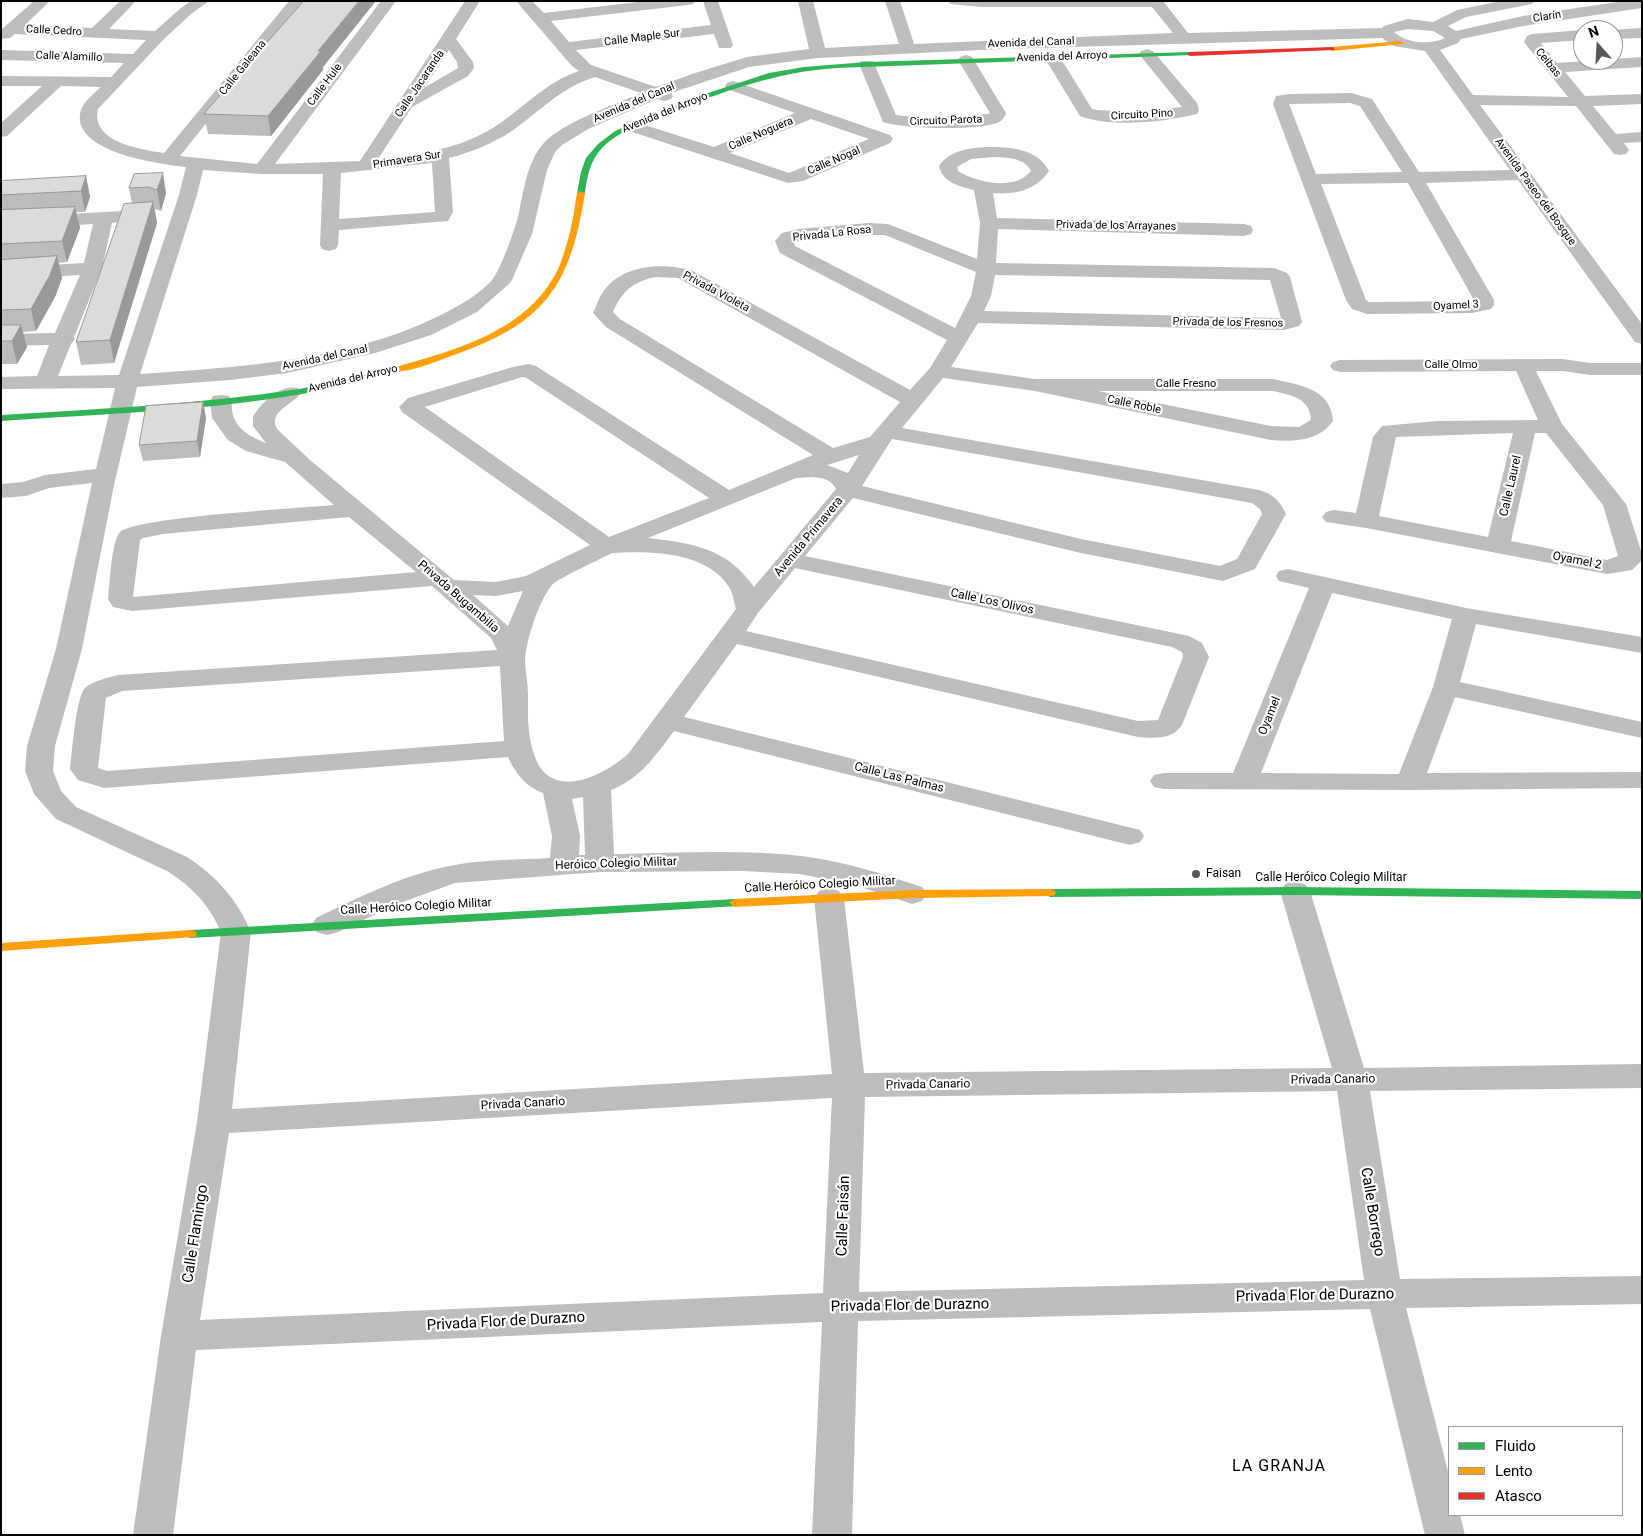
<!DOCTYPE html>
<html>
<head>
<meta charset="utf-8">
<style>
	body { margin:0 }
	#map { position:relative; width:1643px; height:1536px; overflow:hidden; background:#fff; font-family:Roboto,sans-serif }
	canvas { display:block }
	.frame { position:absolute; inset:0; border:2px solid #000; pointer-events:none }
	.legend { position:absolute; left:1448px; top:1426px; width:175px; height:90px; box-sizing:border-box; background:#fff; border:1px solid #999; margin:0; padding:6px 9px; list-style:none; font-size:15px; color:#000 }
	.legend li { display:flex; align-items:center; gap:10px; height:25px }
	.legend b { width:25px; border:1px solid #999 }
	.north { position:absolute; left:1573px; top:20px; width:50px; height:50px; box-sizing:border-box; background:#fff; border:1px solid #999; border-radius:50%; rotate:341deg; font-size:14px; font-weight:700; line-height:20px; text-align:center; color:#000 }
	.north::after { content:''; display:block; margin:auto; width:18px; height:22px; background:#595959; clip-path:polygon(50% 0,100% 100%,50% 72%,0 100%) }
</style>
</head>
<body>
<div id="map">
<canvas width="1643" height="1536"></canvas>
<div class="frame"></div>
<ul class="legend">
<li><b style="height:6px;background:#30b455"></b>Fluido</li>
<li><b style="height:6px;background:#ff9f0a"></b>Lento</li>
<li><b style="height:6px;background:#e5322d"></b>Atasco</li>
</ul>
<div class="north">N</div>
</div>
<script>
const g = document.querySelector('canvas').getContext('2d');
g.lineJoin = 'round';
function fill(path, color) {
  g.fillStyle = color;
  g.fill(path, 'evenodd');
}
function stroke(path, color, width, dash) {
  g.strokeStyle = color;
  g.lineWidth = width;
  g.lineCap = dash ? 'butt' : 'round';
  g.setLineDash(dash || []);
  g.stroke(path);
}
function label(font, color, halo, rows, align = 'center') {
  g.font = font + ' Roboto,sans-serif';
  g.lineWidth = 4.5;
  g.setLineDash([]);
  g.textBaseline = 'middle';
  g.strokeStyle = halo;
  g.fillStyle = color;
  for (const [text, x, y, turn = 0] of rows) {
    g.save();
    g.translate(x, y);
    g.rotate((+turn || 0) * Math.PI / 180);
    g.textAlign = isNaN(turn) ? turn : align;
    if (halo) g.strokeText(text, 0, 0);
    g.fillText(text, 0, 0);
    g.restore();
  }
}
fill(new Path2D(`
	M34 1H50L25 25 92 28 120 1H136L109 29 155 31 181 8 191 1H209L191 14 164 39 98 109C90 142 142 150 164 153L289 1H304L180 156 257 164 381 1H396L275 164 360 161 465 1H480L456 39 473 62 474 68 468 76 412 107 378 159C422 154 462 149 499 124 525 106 548 81 579 71L572 66 516 1H532L544 13 647 1H695L693 4 688 5 551 21 569 42 711 25 703 1H718L733 45 731 48H719L714 34 576 50 591 65 656 87 695 73 747 57 809 49 798 1H813L825 48 899 44 885 1H900L914 44 1173 33 1152 7H981L950 4 948 1H1163L1188 33 1382 28 1384 26 1408 19 1433 22 1457 10 1501 1H1534L1532 4 1527 5 1466 17 1448 26 1456 31 1523 16 1624 1H1642V8L1523 26 1461 39 1458 43 1440 50 1473 95 1568 97 1524 42 1527 36 1532 34 1583 30V40L1541 43 1557 63 1642 57V67L1565 72 1585 96 1642 94V104L1593 106 1616 134 1642 132V142L1624 143 1629 150 1626 154 1620 155 1614 154 1576 106 1480 105 1642 324V344L1635 342 1518 180 1426 183 1494 300V305L1491 309 1472 313 1367 314 1352 309 1346 300 1273 104 1276 96 1290 94 1351 93 1372 99 1419 172 1510 170 1425 51 1394 46 1382 38 1002 49 818 58 749 67 671 93 673 96 671 99 665 101 657 99 588 129 562 145 555 152 547 170 532 234 511 282 477 312 431 335 375 353 287 373 230 380 137 387 114 485 82 649 55 746 53 771 61 791 76 807 187 857C217 877 237 899 251 932L232 1109 832 1074 814 898 819 891 829 888 839 891 844 898 864 1073 1332 1068 1280 891 1285 884 1295 881 1305 884 1310 891 1364 1068 1642 1064V1088L1370 1091 1400 1279 1642 1276V1304L1406 1308 1449 1475V1515H1460L1465 1535H1425L1370 1309 858 1321 852 1535H812L822 1322 196 1350 173 1535H133L161 1336 197 1122 221 932C209 904 192 887 167 871L56 819 34 794 25 771 27 746 56 649 92 483 49 488 26 496 1 498V484L23 482 45 475 96 469 115 388 1 389V377L37 376 49 345 1 346V334L55 333 80 275 1 280V268L84 263 93 224 1 230V218L122 211 129 213 131 217 129 221 112 223 102 268 74 337 75 339 71 344 58 376 119 375 179 195 186 167C160 164 68 152 81 110 84 101 95 93 101 87L61 86 7 136 1 137V123L42 86H1V76L111 77 124 63 1 60V50L133 54 146 40 15 34 10 38 1 39V30ZM1408 29 1433 31 1445 38C1430 45 1407 44 1394 32ZM449 50 457 62 458 68 424 88ZM595 77 641 93C615 105 555 124 539 149 526 168 523 194 518 217 514 231 501 269 492 280 478 296 458 306 439 316 347 361 241 367 140 374L197 195 203 170 261 174H323L320 245 322 249 329 251 336 249 338 245 339 230 448 221 453 212 449 158C471 152 492 144 512 131 539 112 563 86 595 77ZM1350 103 1360 106 1402 172 1316 174 1289 104ZM432 163 435 212 339 219 341 173ZM1408 183 1474 300V301L1369 302 1366 300 1321 184ZM1337 1091 1364 1280 859 1292 865 1097ZM832 1098 823 1293 200 1320 229 1133Z
	M1642 28V38L1613 39V30H1610Z
	M1147 49 1153 51 1197 103 1199 110 1197 114C1164 122 1112 128 1080 116L1044 57 1046 54H1058L1092 109 1097 110 1132 112 1182 107 1139 54 1141 51Z
	M966 55 972 57 1006 113C1005 117 1003 120 999 122 980 131 903 129 883 122L859 64 861 61H873L896 115 922 118 988 114 990 113 958 60 960 57Z
	M733 81 890 135 893 139 890 143 803 181 788 183 626 130 624 126 626 122 632 121 714 147 795 113 727 89 725 86 727 83ZM811 119 869 139 789 173 730 153Z
	M987 147C1010 147 1037 148 1049 171 1036 190 1016 195 993 193L997 218 1244 224 1251 226 1253 230 1251 234 1244 236 998 229 996 263 1274 268 1287 273 1290 277 1302 322 1299 326 1284 330 978 323 951 367 1035 379H1273C1299 385 1331 388 1333 421 1319 441 1294 442 1271 440L1035 391 943 378 902 428 1259 490C1273 494 1280 501 1286 514L1255 569 1223 581 1081 553 853 498 805 556 1189 636 1202 643 1209 657 1182 725C1172 740 1154 738 1138 737L737 644 684 717 1140 830 1144 836 1140 842 1130 845 674 731C656 755 640 779 611 790L614 854C676 853 739 849 801 856 843 861 883 874 922 887L927 894 922 901 912 904 855 885 800 874 743 871 600 872 455 883 400 903 338 932 327 935 316 932 312 925 316 918C360 897 407 873 455 865 486 859 519 860 550 858L552 836 543 793C526 787 515 773 508 757L104 788 78 780 70 769C72 753 76 697 85 688 93 681 107 678 118 675L497 650 491 638 432 586 132 611 113 607 108 599C110 584 111 542 120 532 136 517 302 508 334 505L285 462 246 451 228 440 212 418 210 401 213 396 221 395 229 396C233 403 231 408 233 415 237 430 253 438 266 443L253 426V416C263 402 279 384 298 388L301 393C293 405 266 412 278 430L310 460 454 580 496 582 526 576 590 545 402 412 399 407 408 398 513 367 529 364 536 366 729 490 813 455 606 327 593 313C597 304 600 295 606 288 626 264 663 263 691 270L910 390 930 368 947 340 780 253 775 241 782 233 798 229 869 223 888 224 977 259 980 223 974 190C959 186 943 183 939 166 950 150 969 148 987 147ZM994 157C1007 158 1024 157 1031 171 1015 191 977 183 958 171L957 167 971 159ZM869 235H885L976 272 971 296 955 328 795 246 794 242ZM995 275 1270 280 1281 318 984 311 991 296ZM656 277 678 278 900 402 870 437 833 448 620 319 613 312C622 291 634 281 656 277ZM522 377H525L709 498 609 537 425 407ZM1098 391H1273C1291 395 1310 398 1311 420L1299 427 1271 426ZM892 439 1252 503 1260 509 1262 514 1237 559 1220 566 1081 539 862 486ZM859 455 848 473 827 465ZM813 477C823 478 832 480 836 489L754 587C727 548 692 543 648 538L796 478ZM349 517 416 572 133 597 140 540 143 538 163 534ZM612 553C650 551 706 551 729 587 733 593 734 602 736 609L628 754C601 778 547 803 533 751 527 733 528 713 528 694 528 683 525 671 525 660 526 641 539 600 552 585 558 578 601 559 612 553ZM795 568 1172 647 1182 652 1183 657 1158 720 1138 721 746 631 758 613ZM523 591 508 626 473 595 496 596ZM500 666 504 741 107 771 98 768 106 698 122 691ZM583 797 585 855H579L580 836 572 799Z
	M1563 359 1590 363H1642V375H1590L1563 371H1536L1562 424 1626 504 1642 554V560L1632 570 1607 574 1366 528 1326 522 1322 517 1326 512 1334 510 1356 513 1373 437 1382 426 1437 421 1538 420 1516 371 1340 372 1333 370 1330 366 1333 362 1340 360ZM1513 433 1488 537 1379 516 1396 437ZM1535 433H1546L1603 505 1618 556 1607 560 1511 541Z
	M1288 569 1466 608 1642 637V653L1476 624 1460 682 1642 722V738L1455 697 1427 773 1642 772V788L1410 790 1164 789 1154 787 1150 781 1154 775 1164 773H1233L1309 588 1279 581 1276 576 1279 571ZM1332 593 1452 619 1433 687 1399 774 1261 773Z`), '#bdbdbd');
fill(new Path2D(`
	M1190 52 1193 54 1192 55 836 68C776 72 722 92 666 114 644 123 620 130 602 148 590 161 587 176 585 193L581 195 577 193 581 172 586 158 598 144 615 131 708 93 769 73 804 67 867 62Z
	M399 366 403 369 402 371C369 379 335 388 302 394 203 411 101 414 1 421V415C101 409 201 404 299 389 333 383 366 375 399 366Z
	M1295 887 1642 891V899L1295 895 1050 897 1044 893 1050 889Z
	M735 899 739 900 741 903 739 906 191 938 187 937 185 934 187 931 191 930Z`), '#30b455');
fill(new Path2D(`
	M1401 41 1404 43 1403 44 1332 51 1329 49 1332 47Z
	M578 191 585 193C570 288 544 324 451 356 438 361 409 373 396 371V367C459 349 534 329 561 262 566 248 570 233 573 218 575 209 575 199 578 191Z
	M1050 889 1054 890 1056 893 1054 896 912 898 735 907 729 903 735 899 912 890Z
	M191 930 195 931 197 934 195 937 1 951V943Z`), '#ff9f0a');
fill(new Path2D(`
	M1332 47 1334 48V50L1190 56 1187 54 1190 52Z`), '#e5322d');
fill(new Path2D(`
	M323 67V70L271 136 208 134 204 114Z
	M134 174 166 193 161 211 155 209 157 223 114 363 81 365 76 342 132 203 129 188Z
	M86 176 90 197 85 212H76L80 228 67 262 58 263 62 278 55 297 36 331 23 332 27 347 17 364H1V181Z
	M203 402 206 418 200 457 143 461 139 445Z`), '#bcbcbc');
fill(new Path2D(`
	M359 1H376L323 67V70L271 136 268 116 318 51Z
	M163 173 166 193 161 211 157 190Z
	M86 176 90 197 85 212 81 191Z
	M153 202 157 223 114 363 110 340Z
	M75 207 80 228 67 262 62 241Z
	M57 256 62 278 55 297 36 331 31 309Z
	M21 325 27 347 17 364 12 341Z
	M203 402 206 418 200 457 197 441Z`), '#999');
const building = new Path2D(`
	M304 1H359L318 51H321L268 116 204 114Z
	M163 173 157 190 149 187 129 188 134 174Z
	M86 176 81 191 1 195V181Z
	M153 202 110 340 76 342 124 204Z
	M75 207 62 241 1 244V210Z
	M57 256 50 275 31 309 1 310V260Z
	M1 325H21L12 341H1Z
	M203 402 197 441 139 445 146 406Z`);
fill(building, '#dbdbdb');
stroke(building, '#999', 1);
for (const [x, y, r, color] of [
	[1196,874,5,"#595959"]
]) {
  const dot = new Path2D();
  dot.arc(x, y, r, 0, 2 * Math.PI);
  g.fillStyle = color;
  g.fill(dot);
  stroke(dot, '#fff', 2);
}
label('11px', '#000', '#fff', [
	["Clarín",1547,17,-9],
	["Calle Cedro",54,31,3],
	["Calle Maple Sur",642,38,-7],
	["Avenida del Canal",1031,43,-2],
	["Calle Alamillo",69,57,2],
	["Avenida del Arroyo",1062,57,-2],
	["Ceibas",1548,63,51],
	["Calle Galeana",243,68,-51],
	["Calle Jacaranda",420,84,-56],
	["Calle Hule",325,85,-53],
	["Avenida del Canal",634,103,-23],
	["Avenida del Arroyo",665,113,-22],
	["Circuito Pino",1142,115,-3],
	["Circuito Parota",946,121,-2],
	["Calle Noguera",761,134,-23],
	["Primavera Sur",407,160,-9],
	["Calle Nogal",834,161,-23],
	["Avenida Paseo del Bosque",1535,192,54],
	["Privada de los Arrayanes",1116,226,1],
	["Privada La Rosa",832,234,-6],
	["Privada Violeta",716,292,28],
	["Oyamel 3",1456,306,-3],
	["Privada de los Fresnos",1228,323,1],
	["Avenida del Canal",325,358,-12],
	["Calle Olmo",1451,365],
	["Avenida del Arroyo",353,379,-13],
	["Calle Fresno",1186,384],
	["Calle Roble",1134,405,12]
]);
label('12px', '#000', '#fff', [
	["Calle Laurel",1511,486,-77],
	["Avenida Primavera",809,537,-50],
	["Oyamel 2",1577,561,11],
	["Privada Bugambilia",458,597,41],
	["Calle Los Olivos",992,602,12],
	["Oyamel",1270,716,-68],
	["Calle Las Palmas",899,778,14],
	["Heróico Colegio Militar",616,864,-2],
	["Calle Heróico Colegio Militar",1331,878],
	["Calle Heróico Colegio Militar",820,885,-3],
	["Calle Heróico Colegio Militar",416,907,-3],
	["Privada Canario",1333,1080,-1],
	["Privada Canario",928,1085,-1],
	["Privada Canario",523,1104,-3]
]);
label('12px', '#000', '#fff', [
	["Faisan",1206,874]
], 'left');
label('15px', '#000', '#fff', [
	["Calle Borrego",1372,1212,81],
	["Calle Faisán",844,1216,-88],
	["Calle Flamingo",196,1234,-81],
	["Privada Flor de Durazno",1315,1296,-1],
	["Privada Flor de Durazno",910,1306,-1],
	["Privada Flor de Durazno",506,1322,-3]
]);
g.letterSpacing = '1px';
label('16px', '#000', '#fff', [
	["LA GRANJA",1279,1467]
]);
g.letterSpacing = '0px';
</script>
</body>
</html>
